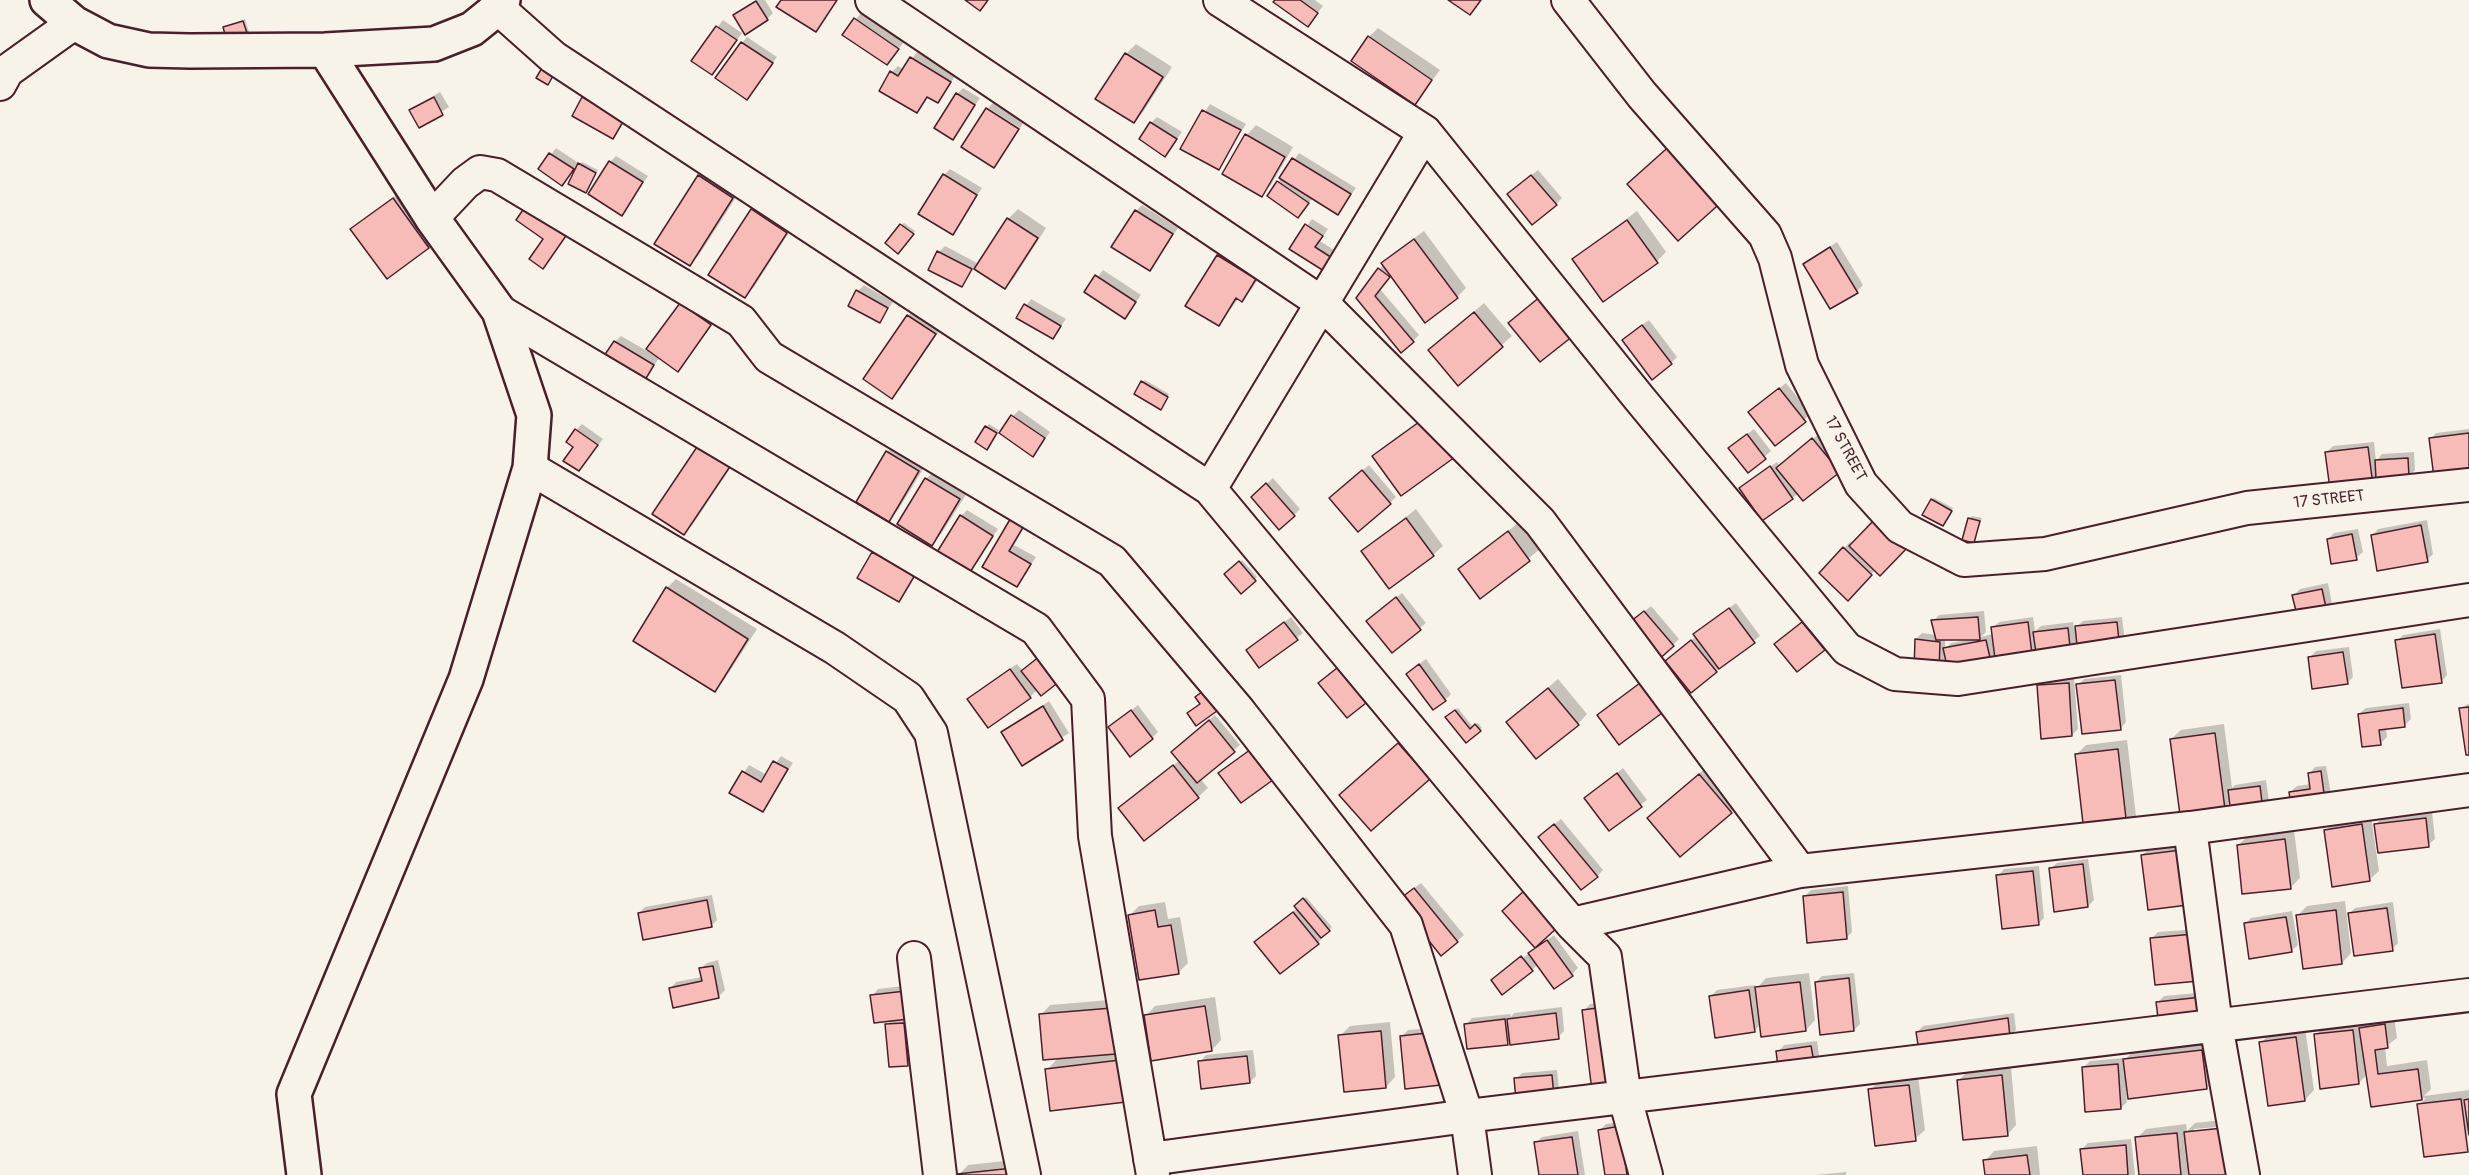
<!DOCTYPE html>
<html>
<head>
<meta charset="utf-8">
<style>
	body { margin:0 }
	canvas { display:block; background:#f7f3e8 }
</style>
</head>
<body>
<canvas width="2469" height="1175"></canvas>
<script>
const g = document.querySelector('canvas').getContext('2d');
g.lineJoin = 'round';
function fill(path, color) {
  g.fillStyle = color;
  g.fill(path, 'evenodd');
}
function stroke(path, color, width, dash) {
  g.strokeStyle = color;
  g.lineWidth = width;
  g.lineCap = dash ? 'butt' : 'round';
  g.setLineDash(dash || []);
  g.stroke(path);
}
function label(font, color, halo, rows, align = 'center') {
  g.font = font + ' Pangolin,sans-serif';
  g.lineWidth = 5;
  g.setLineDash([]);
  g.textBaseline = 'middle';
  g.strokeStyle = halo;
  g.fillStyle = color;
  for (const [text, x, y, turn = 0] of rows) {
    g.save();
    g.translate(x, y);
    g.rotate((+turn || 0) * Math.PI / 180);
    g.textAlign = isNaN(turn) ? turn : align;
    if (halo) g.strokeText(text, 0, 0);
    g.fillText(text, 0, 0);
    g.restore();
  }
}
fill(new Path2D(`
	M757 0H765L773 13 767 19 735 16Z
	M782 0H838L816 30Z
	M1277 0H1315L1323 6 1308 25Z
	M861 13 904 42 887 63 844 34Z
	M245 19 249 32 247 34 224 27Z
	M723 20 742 33 712 73 693 60Z
	M1378 28 1440 70 1415 103 1369 37Z
	M747 37 777 57 747 98 742 43Z
	M1136 44 1172 67 1143 112 1134 121 1126 54Z
	M917 52 956 75 938 101 929 96 917 111 892 72 898 66 904 70Z
	M963 88 980 98 953 138 957 94Z
	M440 92 449 107 419 126 411 110Z
	M590 92 629 114 613 137 584 98Z
	M993 103 1023 123 1020 128 988 108Z
	M1210 104 1246 124 1218 168 1182 148Z
	M1157 117 1182 132 1165 155 1151 123Z
	M1256 125 1293 147 1271 185 1261 195 1224 173 1247 135Z
	M556 148 580 164 582 162 598 170 588 188 575 168 562 184 540 169Z
	M1299 153 1356 188 1338 213 1313 198 1298 216 1269 195Z
	M616 156 648 176 621 214 610 162Z
	M709 167 742 188 699 255 689 265 699 176Z
	M950 169 982 188 952 233 944 175Z
	M1538 170 1562 198 1556 204 1515 188Z
	M403 190 438 238 428 247 352 229Z
	M761 201 795 223 754 287 744 296 752 210Z
	M1142 205 1178 228 1150 269 1136 211Z
	M1018 209 1046 228 1014 278 1005 287 974 268 962 285 939 252 945 246 979 264 1008 219Z
	M1637 211 1666 252 1657 261 1574 259Z
	M1312 219 1328 229 1320 241 1345 257 1338 268 1291 248Z
	M904 223 915 231 900 249 901 225Z
	M1424 231 1466 288 1457 297 1391 275 1380 289 1419 335 1413 341 1362 291 1392 254Z
	M1837 242 1863 285 1857 291 1804 264Z
	M1228 246 1265 269 1251 290 1242 300 1239 298 1219 324 1188 305 1218 256Z
	M1103 270 1141 295 1125 317 1086 292Z
	M864 285 893 302 880 321 858 291Z
	M690 294 720 315 678 370 660 357 645 378 615 342 621 336 647 351Z
	M1031 299 1066 319 1053 337 1018 317Z
	M1484 303 1512 336 1458 384 1430 350Z
	M917 306 944 324 901 387 892 397 865 378 908 316Z
	M1649 320 1677 357 1671 363 1630 334Z
	M1145 380 1169 394 1163 405 1142 382Z
	M1786 383 1811 414 1775 444 1756 406Z
	M1436 409 1374 457 1383 447Z
	M1019 410 1050 432 1033 455 1013 416Z
	M582 424 603 439 579 470 575 447 576 430Z
	M989 424 999 430 989 445 977 442Z
	M1754 429 1771 451 1748 471 1736 443Z
	M2469 429V471L2430 439 2436 433Z
	M1819 434 1845 465 1792 498 1741 488 1777 462 1780 466Z
	M2374 442 2376 461 2382 454 2414 452 2415 470 2409 476 2372 483 2327 452 2333 446Z
	M897 443 928 461 898 510 889 520 887 452Z
	M739 455 693 524 684 533 654 513Z
	M1369 465 1396 497 1390 503 1337 492Z
	M936 469 969 490 941 534 932 544 926 479Z
	M1273 478 1300 509 1294 515 1259 491Z
	M1934 498 1953 508 1943 525 1932 500Z
	M1416 509 1443 546 1433 555 1363 551Z
	M967 510 998 529 967 575 961 516Z
	M1972 516 1982 518 1974 541 1969 519Z
	M1030 517 1014 545 1036 557 1017 586 984 567Z
	M2427 520 2433 554 2427 560 2372 536 2378 529Z
	M1518 523 1539 550 1480 597 1460 570Z
	M2358 529 2363 552 2356 558 2328 539 2334 533Z
	M1850 542 1876 569 1848 599 1821 573Z
	M880 547 920 569 899 600 859 578Z
	M1242 560 1257 577 1241 592 1226 574Z
	M676 579 757 629 724 680 715 690 667 588Z
	M2328 583 2333 609 2294 595 2300 589Z
	M1402 593 1426 623 1392 651 1374 615Z
	M1736 603 1760 636 1692 691 1673 655 1697 636 1702 628Z
	M1651 606 1679 639 1673 645 1634 620Z
	M1984 611 1986 632 1981 637 1993 634 1992 628 1999 622 2033 617 2035 631 2041 626 2073 622 2074 629 2083 621 2122 617 2125 643 2119 649 2037 647 2031 652 1996 655 1990 661 1945 653 1944 663 1938 669 1916 639 1922 633 1936 635 1933 621 1939 615ZM1945 638 1967 640 1951 643 1945 649Z
	M1291 617 1303 633 1260 666 1248 650Z
	M1809 617 1830 642 1797 670 1782 638Z
	M2440 629 2447 675 2441 682 2397 641 2403 635Z
	M2349 647 2353 677 2347 683 2309 658 2316 651Z
	M1426 659 1451 694 1445 700 1414 668Z
	M1344 663 1371 696 1365 702 1326 677Z
	M1017 664 1038 689 1030 697 975 693Z
	M2121 675 2126 722 2120 729 2078 685 2084 679Z
	M1647 678 1667 706 1661 712 1599 715Z
	M2074 678 2078 729 2072 735 2039 686 2045 680Z
	M1558 679 1587 714 1578 724 1508 722Z
	M1049 701 1069 733 1022 763 1003 732Z
	M2409 703 2411 719 2405 725 2386 728 2387 737 2381 743 2359 714 2366 708Z
	M2469 703V753L2461 709Z
	M1138 705 1158 732 1152 738 1116 722Z
	M1458 708 1473 727 1478 723 1482 728 1466 741 1449 715Z
	M1215 715 1240 745 1200 778 1208 788 1198 797 1144 839 1120 808 1180 760 1179 746Z
	M2224 724 2232 788 2235 785 2266 780 2269 802 2263 808 2231 801 2224 808 2171 739 2181 730Z
	M1408 735 1439 768 1372 829 1351 785Z
	M2127 740 2136 816 2126 825 2076 755 2086 745Z
	M781 756 793 763 762 810 731 792 749 765 767 775Z
	M1709 765 1741 803 1731 812 1649 818Z
	M2326 766 2331 794 2324 800 2290 792 2297 786 2311 784 2309 774 2315 767Z
	M1623 768 1647 800 1610 829 1586 798Z
	M2432 812 2435 839 2428 845 2376 824 2382 818Z
	M2371 816 2379 871 2369 880 2326 830 2335 821Z
	M1561 819 1603 870 1597 876 1546 831Z
	M2294 830 2300 878 2290 888 2238 845 2248 836Z
	M2190 841 2197 894 2142 855 2152 846Z
	M2088 859 2094 900 2088 906 2050 869 2057 863Z
	M2039 866 2044 918 2038 924 1998 876 2004 869Z
	M1421 883 1464 935 1442 954 1405 895Z
	M1848 886 1852 932 1846 938 1805 896 1811 890Z
	M712 895 717 920 711 926 639 913 645 907Z
	M1306 897 1332 927 1318 943 1262 936 1298 908 1296 906Z
	M2345 901 2351 953 2342 963 2298 915 2307 906Z
	M1165 902 1168 919 1180 917 1188 963 1179 972 1130 915 1139 906Z
	M2393 902 2398 943 2392 949 2349 914 2355 908Z
	M2292 911 2298 945 2291 951 2245 924 2251 918Z
	M2200 929 2198 980 2152 938 2158 932Z
	M1554 935 1578 968 1572 974 1554 987 1538 964 1532 970 1493 980Z
	M718 960 725 990 719 996 670 989 676 982 702 977 700 969 707 963Z
	M1809 973 1815 1020 1806 1030 1761 1024 1754 1031 1711 996 1717 990 1755 985 1756 989 1766 978Z
	M1854 973 1860 1024 1854 1030 1816 982 1822 976Z
	M912 985 913 1058 907 1064 887 1025 892 1019 872 996 878 989Z
	M2208 992 2159 1017 2158 1002 2164 996Z
	M1215 997 1221 1040 1212 1050 1146 1016 1155 1006Z
	M1121 999 1125 1043 1115 1053 1130 1051 1125 1101 1047 1070 1059 1057 1041 1015 1050 1005Z
	M1611 1002 1620 1081 1584 1011 1590 1004Z
	M1562 1007 1564 1031 1558 1037 1511 1039 1507 1043 1466 1025 1472 1018 1510 1014 1511 1017 1514 1013Z
	M2014 1013 2016 1030 2010 1036 1917 1032 1923 1026Z
	M2394 1016 2397 1038 2385 1047 2387 1066 2427 1060 2431 1089 2424 1096 2469 1090 2467 1150 2419 1105 2426 1098 2372 1106 2367 1074 2359 1083 2316 1035 2325 1025 2362 1021 2363 1026 2370 1019Z
	M1390 1022 1395 1077 1386 1087 1340 1036 1350 1026Z
	M1442 1027 1447 1078 1402 1036 1408 1030Z
	M2305 1028 2314 1090 2305 1100 2261 1043 2270 1033Z
	M1817 1041 1819 1055 1813 1061 1778 1052 1784 1045Z
	M2212 1041 2216 1078 2207 1088 2126 1091 2127 1102 2121 1108 2084 1067 2090 1061 2123 1058 2124 1061 2134 1050Z
	M1253 1050 1256 1076 1250 1082 1200 1062 1206 1055Z
	M2011 1067 2016 1125 2007 1135 1959 1080 1968 1071Z
	M1557 1070 1559 1090 1553 1096 1516 1079 1522 1073Z
	M1918 1076 1925 1130 1915 1139 1870 1090 1880 1080Z
	M2232 1119 2238 1175H2141L2137 1138 2146 1129 2186 1124 2187 1131 2195 1123ZM2230 1126V1129L2194 1132V1129Z
	M1626 1121 1634 1175H1606L1600 1130 1606 1124Z
	M1578 1131 1585 1175H1540L1536 1143 1542 1137Z
	M2131 1139 2135 1175H2084L2082 1149 2088 1143Z
	M2037 1146 2040 1175H1986L1985 1161 1994 1151Z
	M1023 1159 1024 1175H959L968 1165Z
	M1846 1172V1175H1815Z`), '#0003');
const building = new Path2D(`
	M781 0H837L816 32 776 7Z
	M965 0H988L980 11Z
	M1275 0H1300L1318 13 1308 27 1273 2Z
	M1448 0H1481L1470 15Z
	M756 1 768 20 745 35 733 15Z
	M854 18 899 49 887 65 842 35Z
	M243 21 248 36 227 42 223 27Z
	M716 26 737 40 712 75 691 61Z
	M1368 36 1432 80 1415 105 1351 61Z
	M741 42 773 63 747 100 715 78Z
	M1125 53 1163 77 1134 123 1095 99Z
	M910 57 951 82 938 103 927 97 917 113 879 91 890 71 898 76Z
	M542 68 554 74 548 85 536 78Z
	M956 93 975 105 953 140 934 128Z
	M434 97 443 115 419 128 409 110Z
	M582 97 624 120 613 139 572 116Z
	M986 108 1019 129 994 168 961 147Z
	M1202 110 1241 130 1219 170 1180 149Z
	M1150 122 1177 139 1165 157 1139 139Z
	M1245 134 1285 157 1262 197 1222 174Z
	M1674 142 1725 199 1678 241 1627 184Z
	M549 153 574 169 562 186 538 169Z
	M1292 158 1351 194 1338 215 1279 178Z
	M609 161 643 182 622 216 588 194Z
	M578 163 596 173 586 193 568 184Z
	M943 174 977 195 953 235 918 214Z
	M698 175 733 198 690 266 654 244Z
	M1531 175 1557 205 1532 225 1507 194Z
	M1277 181 1309 203 1298 218 1267 196Z
	M393 198 429 248 387 279 350 229Z
	M529 201 570 230 543 269 529 259 543 239 516 220Z
	M751 209 787 233 745 298 708 275Z
	M1135 210 1173 234 1150 271 1111 247Z
	M1007 218 1038 238 1005 289 974 269Z
	M1627 220 1658 263 1603 302 1572 259Z
	M900 224 914 234 898 254 885 243Z
	M1305 224 1323 236 1315 247 1340 263 1332 276 1289 249Z
	M1414 239 1458 298 1425 323 1381 263Z
	M1830 247 1858 293 1830 309 1803 264Z
	M937 251 972 269 962 287 928 270Z
	M1217 255 1256 279 1242 302 1236 298 1219 326 1185 306Z
	M1378 268 1390 277 1375 296 1414 342 1401 353 1356 298Z
	M1095 275 1136 302 1125 319 1084 292Z
	M856 290 888 308 880 323 848 306Z
	M1541 296 1573 336 1540 362 1508 323Z
	M680 303 711 325 678 372 646 349Z
	M1024 304 1061 326 1053 339 1016 318Z
	M1474 312 1503 347 1458 386 1428 350Z
	M907 315 936 334 892 399 863 379Z
	M1642 325 1672 364 1652 380 1622 340Z
	M614 341 654 365 645 380 604 356Z
	M1141 381 1168 397 1161 410 1134 394Z
	M1779 388 1806 422 1775 446 1748 412Z
	M1011 415 1045 438 1033 457 999 433Z
	M1426 417 1455 457 1401 496 1372 456Z
	M985 426 997 433 987 450 975 442Z
	M575 429 598 445 579 471 563 461 573 447 566 442Z
	M2469 433V473L2434 478 2429 438Z
	M1747 434 1766 459 1748 473 1728 448Z
	M1812 438 1840 472 1803 501 1776 468Z
	M699 444 731 465 684 535 652 514Z
	M2368 447 2373 485 2330 489 2325 452Z
	M886 451 919 471 889 522 856 502Z
	M2408 458 2409 477 2376 479 2375 460Z
	M1770 466 1793 499 1762 521 1739 488Z
	M1362 470 1391 504 1358 532 1329 498Z
	M925 478 960 499 932 546 897 524Z
	M1266 483 1295 516 1279 530 1251 497Z
	M1931 499 1952 511 1943 526 1922 515Z
	M960 515 993 536 967 577 934 557Z
	M1012 516 1025 524 1009 551 1031 564 1017 587 982 567Z
	M1878 516 1909 546 1880 576 1849 546Z
	M1406 518 1434 556 1389 589 1361 551Z
	M1968 518 1980 521 1974 543 1962 540Z
	M2421 525 2428 562 2377 571 2371 535Z
	M1508 531 1530 561 1480 599 1458 569Z
	M2352 534 2357 560 2331 564 2327 539Z
	M1843 547 1872 575 1848 601 1819 573Z
	M872 552 915 575 899 602 857 578Z
	M1239 561 1256 581 1241 594 1224 574Z
	M666 587 748 639 715 692 633 641Z
	M2322 589 2328 617 2299 623 2292 595Z
	M1396 597 1421 630 1392 653 1366 621Z
	M1729 608 1755 643 1719 669 1693 634Z
	M1644 611 1674 646 1657 661 1626 625Z
	M1978 617 1980 640H1936L1931 620Z
	M1284 622 1298 640 1259 668 1246 650Z
	M1802 622 1825 650 1797 672 1774 644Z
	M2028 622 2032 654 1995 659 1991 627Z
	M2117 622 2120 650 2078 655 2075 626Z
	M2068 628 2071 656 2037 660 2033 632Z
	M2435 634 2442 683 2402 688 2395 640Z
	M1915 639 1940 642 1939 671 1914 670Z
	M1691 640 1717 672 1691 693 1665 661Z
	M1986 640 1991 662 1948 671 1943 648Z
	M2343 652 2348 684 2312 689 2308 657Z
	M1040 656 1060 681 1041 696 1021 671Z
	M1419 664 1446 701 1433 710 1406 674Z
	M1337 668 1366 703 1347 718 1318 683Z
	M1010 669 1031 698 988 728 967 699Z
	M2115 680 2121 730 2082 734 2076 684Z
	M1640 683 1662 713 1619 745 1597 715Z
	M2069 683 2072 736 2041 739 2037 685Z
	M1210 686 1224 706 1196 726 1187 713 1200 704 1195 697Z
	M1548 688 1579 725 1536 759 1506 722Z
	M1043 706 1063 740 1022 766 1001 732Z
	M2469 707V755H2466L2459 708Z
	M2403 708 2405 727 2379 730 2381 745 2362 747 2358 714Z
	M1131 710 1153 739 1130 757 1108 727Z
	M1455 710 1470 729 1475 724 1481 731 1466 743 1445 717Z
	M1209 720 1235 752 1197 783 1171 752Z
	M2215 733 2225 809 2180 815 2170 739Z
	M1398 743 1430 779 1371 831 1339 795Z
	M1254 747 1277 777 1241 803 1218 773Z
	M2118 749 2127 827 2084 832 2075 754Z
	M773 761 788 769 763 812 729 793 742 771 761 782Z
	M1173 765 1199 798 1144 841 1118 808Z
	M2321 771 2325 801 2291 806 2289 792 2310 789 2308 773Z
	M1617 773 1642 807 1609 831 1584 798Z
	M1699 774 1732 813 1680 857 1647 818Z
	M2260 786 2263 810 2231 814 2228 790Z
	M2426 818 2429 847 2378 853 2374 824Z
	M1554 824 1598 877 1581 890 1538 837Z
	M2362 824 2370 881 2332 887 2324 830Z
	M2285 839 2291 889 2242 894 2237 845Z
	M2181 850 2188 905 2148 910 2141 855Z
	M2083 864 2088 907 2054 912 2049 868Z
	M2033 871 2039 925 2002 929 1996 875Z
	M1414 888 1458 942 1441 956 1397 901Z
	M1525 890 1558 927 1535 948 1502 911Z
	M1843 892 1847 939 1807 943 1803 896Z
	M1303 898 1330 931 1321 938 1294 906Z
	M707 900 712 927 643 940 638 913Z
	M2387 908 2393 951 2354 956 2348 913Z
	M1155 910 1158 927 1171 925 1179 974 1139 980 1128 915Z
	M2336 910 2342 964 2303 969 2296 915Z
	M1293 912 1319 944 1280 974 1254 942Z
	M2286 917 2292 952 2249 959 2244 923Z
	M2194 934 2199 981 2155 985 2150 938Z
	M1547 940 1573 976 1554 989 1528 953Z
	M1521 956 1533 971 1502 995 1491 980Z
	M713 966 719 998 673 1008 669 988 702 981 699 968Z
	M1849 978 1854 1031 1820 1035 1815 982Z
	M1800 982 1806 1031 1761 1037 1755 987Z
	M1749 990 1755 1032 1715 1038 1709 996Z
	M906 991 909 1019 874 1023 870 995Z
	M2202 997 2204 1014 2158 1018 2156 1002Z
	M1205 1006 1212 1051 1151 1061 1144 1015Z
	M1605 1007 1615 1088 1592 1091 1582 1010Z
	M1112 1008 1116 1054 1043 1060 1039 1014Z
	M1556 1013 1559 1039 1510 1045 1507 1019Z
	M2008 1018 2010 1037 1919 1051 1916 1032Z
	M1505 1019 1508 1045 1467 1049 1464 1024Z
	M904 1023 908 1066 889 1067 885 1024Z
	M2385 1024 2388 1048 2375 1050 2378 1074 2418 1069 2422 1100 2371 1107 2359 1028Z
	M2353 1030 2359 1084 2320 1089 2314 1034Z
	M1381 1031 1386 1088 1344 1092 1338 1035Z
	M1436 1032 1441 1085 1405 1089 1400 1036Z
	M2296 1037 2305 1101 2268 1106 2259 1042Z
	M1811 1046 1814 1062 1778 1067 1776 1051Z
	M2202 1050 2207 1089 2128 1099 2123 1059Z
	M1247 1056 1250 1083 1201 1089 1198 1061Z
	M1120 1060 1126 1102 1050 1111 1045 1069Z
	M2118 1064 2121 1109 2085 1112 2082 1067Z
	M1552 1075 1554 1097 1516 1101 1514 1078Z
	M2002 1075 2008 1136 1963 1140 1957 1080Z
	M1909 1085 1916 1141 1875 1146 1868 1089Z
	M2461 1099 2468 1152 2424 1157 2417 1104Z
	M2469 1099V1135L2464 1100Z
	M1620 1126 1627 1175H1605L1598 1130Z
	M2223 1128 2228 1175H2189L2184 1132Z
	M2177 1133 2181 1175H2139L2135 1137Z
	M1572 1137 1578 1175H1539L1534 1142Z
	M2126 1145 2128 1175H2083L2080 1149Z
	M2027 1155 2030 1175H1985L1983 1160Z
	M1013 1168 1014 1175H957V1174Z`);
fill(building, '#f8bcb8');
stroke(building, '#4a1f2b', 1.5);
const minor = new Path2D(`
	M872 0 1322 303 1540 522 1800 871
	M1220 0 1425 132 1639 398 1847 649 1895 674 1958 679 2469 600
	M1568 0 1642 95 1765 235 1775 258 1802 365 1861 484 1900 527 1964 560 2045 554 2247 508 2469 485
	M498 8 553 57 1210 489 1572 924 1605 957 1625 1098 1646 1175
	M0 84 7 71 74 23
	M432 218 465 183 480 172 497 175 741 321 769 357 1112 561 1239 711 1406 925 1467 1116 1475 1175
	M499 311 1036 629 1088 699 1095 836 1153 1175
	M530 468 835 648 908 698 931 733 1024 1175
	M1210 489 1425 132
	M2190 828 2469 790
	M1572 924 1800 871 2190 828 2216 1025 2243 1175
	M914 958 940 1175
	M1150 1159 1467 1116 2469 995`);
const major = new Path2D(`
	M47 0 74 23 108 41 149 50 190 51 325 50 434 44 472 29 498 8 503 0
	M304 1175 294 1094 466 679 530 468 534 415 499 311 432 218 325 50`);
stroke(minor, '#4a1f2b', 36);
stroke(major, '#4a1f2b', 38);
stroke(minor, '#f7f3e8', 32);
stroke(major, '#f7f3e8', 33);
label('16px', '#4a1f2b', '#f7f3e8', [
	["17 STREET",1845,449,62],
	["17 STREET",2329,500,-6]
]);
</script>
</body>
</html>
